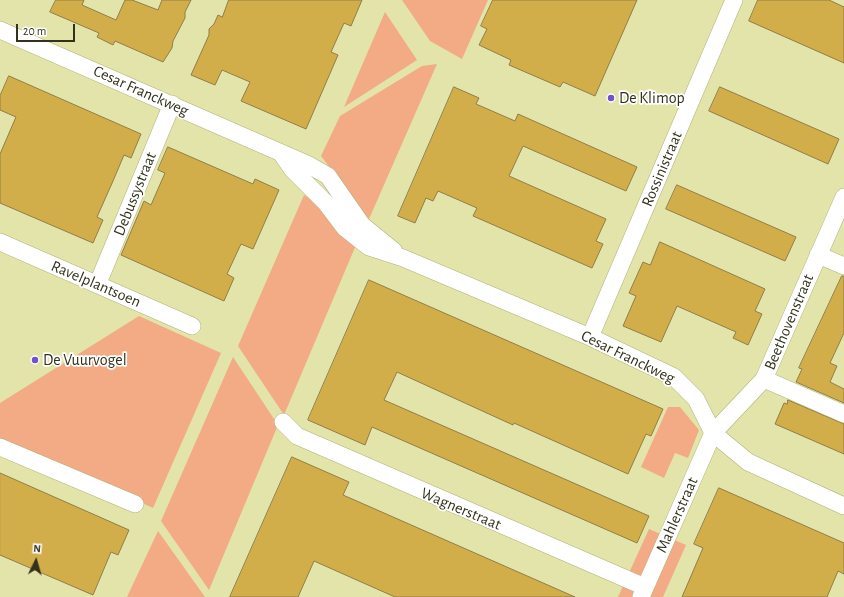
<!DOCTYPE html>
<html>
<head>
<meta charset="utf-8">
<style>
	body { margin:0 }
	#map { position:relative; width:844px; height:597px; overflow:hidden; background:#e2e4aa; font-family:"Alegreya Sans",sans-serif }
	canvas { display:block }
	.north { position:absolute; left:16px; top:541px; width:40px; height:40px; -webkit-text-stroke:3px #fff; paint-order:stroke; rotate:5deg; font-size:11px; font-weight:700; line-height:16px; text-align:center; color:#32321c }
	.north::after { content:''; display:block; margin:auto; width:14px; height:18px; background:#32321c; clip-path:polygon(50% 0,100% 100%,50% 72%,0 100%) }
	.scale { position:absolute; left:16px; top:24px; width:59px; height:18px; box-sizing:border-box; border:2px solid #32321c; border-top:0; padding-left:5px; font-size:12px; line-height:14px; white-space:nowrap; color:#32321c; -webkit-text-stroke:3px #fff; paint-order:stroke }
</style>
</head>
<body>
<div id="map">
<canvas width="844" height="597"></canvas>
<div class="north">N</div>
<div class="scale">20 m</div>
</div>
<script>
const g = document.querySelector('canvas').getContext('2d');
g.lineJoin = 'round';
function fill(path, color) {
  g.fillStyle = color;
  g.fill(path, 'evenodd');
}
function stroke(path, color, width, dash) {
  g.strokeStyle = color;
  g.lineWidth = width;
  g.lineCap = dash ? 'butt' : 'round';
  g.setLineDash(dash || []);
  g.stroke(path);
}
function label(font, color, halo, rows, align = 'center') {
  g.font = font + ' "Alegreya Sans",sans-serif';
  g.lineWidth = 3.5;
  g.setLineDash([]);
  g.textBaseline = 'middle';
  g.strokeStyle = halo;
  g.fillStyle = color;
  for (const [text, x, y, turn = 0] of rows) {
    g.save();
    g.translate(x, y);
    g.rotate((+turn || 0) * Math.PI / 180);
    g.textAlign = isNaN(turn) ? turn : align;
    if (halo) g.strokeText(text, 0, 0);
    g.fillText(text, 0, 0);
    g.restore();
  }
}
fill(new Path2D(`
	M402 0H488L462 59 430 41Z
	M385 12 417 60 344 107Z
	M437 64 369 219 321 156 340 116 422 66Z
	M304 195 314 201 337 232 356 245 284 415 238 346Z
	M139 316 221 353 153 508 0 439V403Z
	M233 357 278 425 209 590 161 521Z
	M668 407H680L699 430 688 458 675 453 664 478 641 467Z
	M649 529 686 545 663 597H618Z
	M158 531 205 597H127Z`), '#f2ab84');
const building = new Path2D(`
	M56 0H84L82 5 116 20 125 0H132L158 10 162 0H191L185 12V18L173 41 172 48 163 62 115 41 113 45 97 37 99 33 50 12Z
	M229 0H362L351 26 344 23 331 52 338 55 306 129 241 101 250 82 222 70 215 85 191 75 209 35V29L214 24 218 15 222 17Z
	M493 0H637L595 96 563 82 560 87 509 65 511 60 479 45 487 29 481 26Z
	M758 0H829L844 7V63L749 21Z
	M9 76 141 134 131 158 124 155 113 181 97 217 103 220 93 243 0 203V154L16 117 0 110V96Z
	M454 87 479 98 476 104 515 121 518 114 637 167 626 191 523 146 509 176 606 219 596 241 603 244 592 268 473 216 477 208 438 191 433 201 426 198 415 223 398 216Z
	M720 87 839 139 828 164 709 111Z
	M168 147 253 184 255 179 279 190 253 249 241 244 227 274 234 278 224 301 121 255 144 201 151 205 165 173 158 170Z
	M677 185 796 237 785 261 666 209Z
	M660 242 765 289 755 311 762 314 748 345 733 338 736 332 677 306 661 342 623 326 636 296 629 293 643 262 650 265Z
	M842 276H844V333L830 363 837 366 830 382 844 389V403L796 382 802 369 799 368Z
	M369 280 663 409 651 436 646 434 628 474 514 423 513 425 397 372 384 400 649 516 637 543 372 427 365 445 308 420Z
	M788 400 844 424V454L775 424 784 403 787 404Z
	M292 457 349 482 343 495 575 597H395L314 561 298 597H230Z
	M0 473 129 530 118 555 111 552 93 595 0 555Z
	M719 488 844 543V574L838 571 827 597H682L703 548 694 544Z`);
fill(building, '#d2ae4b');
stroke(building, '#907d48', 1);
const minor = new Path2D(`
	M0 30 309 165 328 176 362 225 394 251
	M281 153 292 169 326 203 345 228 369 247 403 258 590 337 674 377 696 399 713 433 748 462 844 506
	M0 242 192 326
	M818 255 844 266
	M98 283 172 104
	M590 337 734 0
	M764 379 844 414
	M283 422 297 436 645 587
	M0 447 135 504
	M641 597 713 433 764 379 844 197`);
stroke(minor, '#b1b27b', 18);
stroke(minor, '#fff', 17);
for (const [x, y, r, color] of [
	[611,98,4,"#6f52cc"],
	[35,360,4,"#6f52cc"]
]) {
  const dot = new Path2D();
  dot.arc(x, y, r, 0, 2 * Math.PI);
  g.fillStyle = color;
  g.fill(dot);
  stroke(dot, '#fff', 1.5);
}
label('16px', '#32321c', '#fff', [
	["Cesar Franckweg",141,91,24],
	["Rossinistraat",662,169,-67],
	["Debussystraat",135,194,-68],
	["Ravelplantsoen",96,284,23],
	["Beethovenstraat",789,322,-67],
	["Cesar Franckweg",628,357,26],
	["Wagnerstraat",461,509,23],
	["Mahlerstraat",677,515,-66]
]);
label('16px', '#32321c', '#fff', [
	["De Klimop",619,98],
	["De Vuurvogel",43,360]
], 'left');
</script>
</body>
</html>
